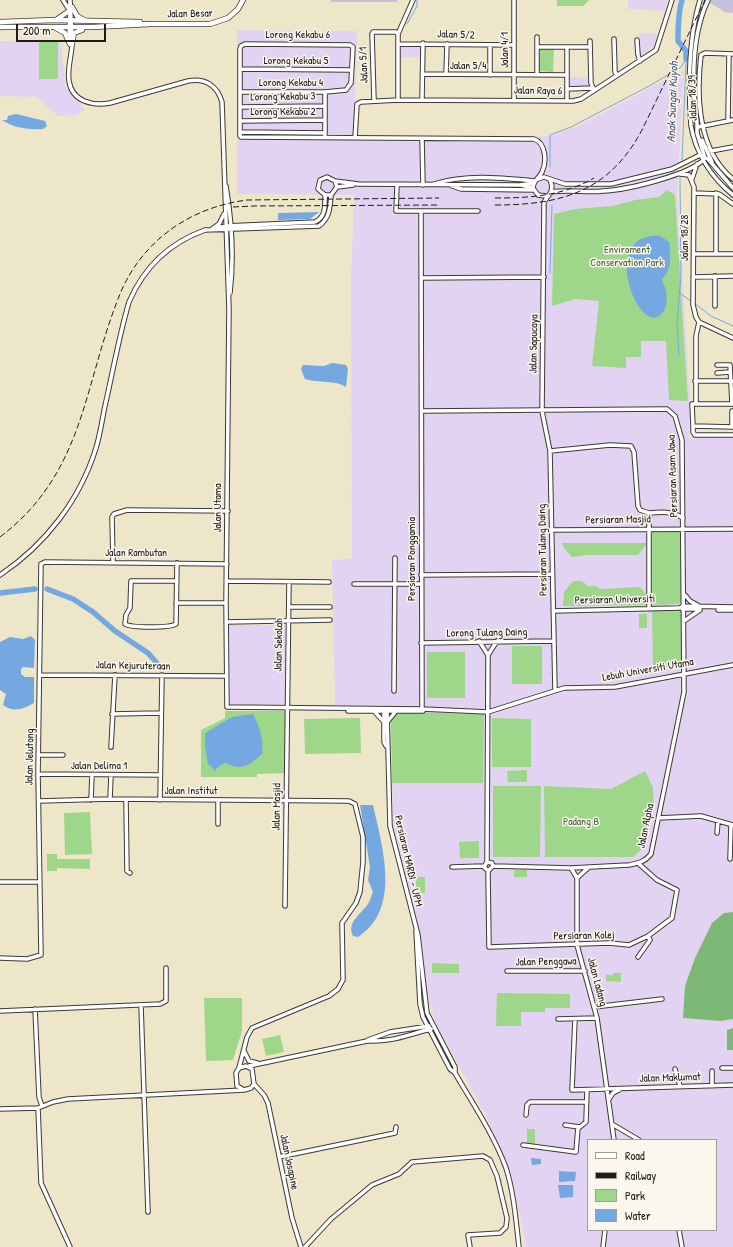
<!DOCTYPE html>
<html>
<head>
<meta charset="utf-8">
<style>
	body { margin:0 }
	#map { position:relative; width:733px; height:1247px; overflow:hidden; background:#eee6c8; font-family:"Patrick Hand",sans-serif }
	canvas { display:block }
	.legend { position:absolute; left:587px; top:1139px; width:130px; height:92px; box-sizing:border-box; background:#fbf7ec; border:1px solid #a29f99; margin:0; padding:5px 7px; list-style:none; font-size:12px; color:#1c1c1c }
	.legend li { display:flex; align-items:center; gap:8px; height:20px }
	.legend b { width:20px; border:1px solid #a29f99 }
	.scale { position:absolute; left:16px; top:24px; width:90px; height:18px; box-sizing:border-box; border:2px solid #1c1c1c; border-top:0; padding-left:5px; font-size:12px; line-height:14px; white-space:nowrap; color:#1c1c1c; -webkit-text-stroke:3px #fbf7ec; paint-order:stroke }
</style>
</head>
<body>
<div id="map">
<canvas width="733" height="1247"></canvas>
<ul class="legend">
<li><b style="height:5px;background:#fff"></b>Road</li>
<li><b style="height:5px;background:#1c1c1c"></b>Railway</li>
<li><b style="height:11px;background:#9ed78a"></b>Park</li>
<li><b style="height:11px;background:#75a8e1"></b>Water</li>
</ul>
<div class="scale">200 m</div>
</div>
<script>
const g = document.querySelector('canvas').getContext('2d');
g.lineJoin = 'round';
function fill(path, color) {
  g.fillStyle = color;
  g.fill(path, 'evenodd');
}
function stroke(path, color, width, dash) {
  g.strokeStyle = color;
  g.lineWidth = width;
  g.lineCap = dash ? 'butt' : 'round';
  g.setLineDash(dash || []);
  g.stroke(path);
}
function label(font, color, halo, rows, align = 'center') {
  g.font = font + ' "Patrick Hand",sans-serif';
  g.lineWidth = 3;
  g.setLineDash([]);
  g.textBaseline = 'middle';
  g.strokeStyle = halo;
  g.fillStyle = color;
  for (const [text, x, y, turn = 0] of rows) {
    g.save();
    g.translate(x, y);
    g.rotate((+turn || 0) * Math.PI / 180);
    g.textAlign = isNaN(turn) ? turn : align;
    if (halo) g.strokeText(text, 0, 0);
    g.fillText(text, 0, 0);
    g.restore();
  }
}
fill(new Path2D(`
	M628 0H668L665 11 628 9Z
	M237 30 357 31 354 136H551L580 125 684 70 677 193 690 400 689 437 733 438V1247H526L514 1185 508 1167 487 1118 435 1022 426 989 422 963 393 823 391 706 335 705 332 560 352 559 351 280 354 195 237 194ZM588 1140H716V1230H588Z
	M639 33H657L656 44 640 57Z
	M60 40 66 87 85 110 76 115 58 116 37 97 0 96V41Z
	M422 44V57H399V45Z
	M568 77H589L590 87 568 88Z
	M229 625H285L286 704 230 705Z`), '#e3d3f2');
fill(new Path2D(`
	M331 0H397V2H331Z
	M711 0H733V13L725 12 710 3Z`), '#c6c0da');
fill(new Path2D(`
	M557 0H589L583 6H557Z
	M58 41V79H39V42Z
	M538 49H554L553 72 538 71Z
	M667 190 675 195 688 401 669 400 666 341H641V357H626V368L592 366 599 301 575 299 552 306 554 214 575 209 613 206 635 200 659 197Z
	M652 532H681V601L679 604 652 605Z
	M562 543H646V545L638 555H583L582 556 572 557 564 548Z
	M573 581H582L588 586H596L601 589 640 587 647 596V605L563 606 564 592Z
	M652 610H681L682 664 653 670Z
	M639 614H647V628H639Z
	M512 646H542V684H512Z
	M427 652H465V698H427Z
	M225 711H286V773L257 774V777H201V730L225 718Z
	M397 712 484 714 483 783H392L391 721Z
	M360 718 361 753 305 754 304 719Z
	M492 718 531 719V767H492Z
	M527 770V782H508L507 771Z
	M645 771 653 788 654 806 644 847 633 857H545L544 786 611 789Z
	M493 786H541L540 857H493Z
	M90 812 92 854 65 855 64 813Z
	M479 841V858H460L459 842Z
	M47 854H57V859H90V869L57 868V871H47Z
	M514 870H527V877H514Z
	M416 877H425V893H416Z
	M432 963 459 964V973H432Z
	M613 973H621V982L606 981V975H613Z
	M497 993 570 994V1008H545V1012H521V1026H496Z
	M204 998H242V1031L233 1060 206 1061Z
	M280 1035 284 1052 266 1056 262 1039Z
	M527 1129H535V1144H527Z`), '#9ed78a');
fill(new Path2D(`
	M733 912V1019L720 1021 683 1018 685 986 695 958 712 923 724 913Z
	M733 1028V1050H727V1030Z`), '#7eb876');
fill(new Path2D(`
	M16 114 45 121 47 126 43 129C30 130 13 128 2 120H7L8 116Z
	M319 212 310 219 278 220V213Z
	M660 236 669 242C671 254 672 271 662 279 662 284 666 287 666 291 668 302 666 316 653 318 630 314 605 232 660 236Z
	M332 363 346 365 348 369 346 387C336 380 318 383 305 379L301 369 303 365 324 366Z
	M31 636 35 640 34 668 23 667 21 669V674L25 677H34V703C23 709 14 713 3 705L6 694 0 690V642L10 637 23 639Z
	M253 714C260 727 264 740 262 754 256 759 248 767 240 767 225 767 229 757 214 771L212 767 208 764 205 747V733L232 717Z
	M360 805H373C382 846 402 909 358 937L353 936C346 923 361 914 368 904 370 901 371 896 373 892L368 880 370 867Z
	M531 1158 541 1159V1164L532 1165Z
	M559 1171 576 1172 575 1181 559 1182Z
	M558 1185H573V1197L560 1198Z`), '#75a8e1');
stroke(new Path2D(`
	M407 24 417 6V0
	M682 160 686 62
	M550 167V135L571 127 651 85 681 67 686 59
	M550 273 552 205
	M678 292 691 301
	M694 303 711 316 733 326
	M679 355 677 322 681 275 680 178`), '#75a8e1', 1);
stroke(new Path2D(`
	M682 0C678 13 678 27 678 41L686 51V59
	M47 589 73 599 93 612 115 631 148 653 156 662
	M0 593 35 589`), '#75a8e1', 5.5);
const minor = new Path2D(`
	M63 0 68 8
	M70 0 72 37
	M700 0C688 40 688 85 691 126 696 154 712 178 733 195
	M614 39 615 72 617 75
	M69 40 70 0
	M637 40 638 55 640 61
	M590 41 591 83 594 90
	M72 43C72 55 67 68 69 81 72 102 93 106 110 103L188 81C205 78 217 85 222 102L229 309 226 603 227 707 422 709 488 712 564 688 615 687 733 665
	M398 44 514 45
	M537 47H590
	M733 54 705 53 701 55C696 97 698 151 733 179
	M240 69 351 70
	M423 74 567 75
	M446 74 447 44
	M490 75V45
	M537 75V37
	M567 89 592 88
	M240 92H325L346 90 351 83 353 47 350 45 245 44 241 46 240 49V136L241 137 534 139C546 143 547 162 542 172 539 178 533 181 533 188L538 195 546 196
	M374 100 372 34 373 32H396L398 34
	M398 100V34L413 0
	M422 100 423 43
	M514 100V0
	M567 101V47
	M240 107 325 106
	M728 120 729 54
	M240 121 325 120
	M697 123C692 84 691 36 708 0
	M698 127 733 120
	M240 132 325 133
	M325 135V92
	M355 138 357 104 361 102 398 100 573 101 581 99 656 50 672 0
	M422 139 423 185
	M702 140 712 162
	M711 151 733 147
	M680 174 689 175 694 187 693 305 696 317 699 322 733 338
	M538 179 544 177 565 184H611L672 169 700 155 708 159 733 188
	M692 179 697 164
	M550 180 552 186 551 192
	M335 181 337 187 331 195H325L318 189 320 180 327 177 335 181 358 184 520 185 534 183
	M434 184C466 174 502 178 535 181
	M521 185 533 188
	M226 186C232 222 234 258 230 293
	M397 186 396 211H478
	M452 186 461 189 534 190
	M337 187 353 185
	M694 193 719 194 733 204
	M421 211 422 711
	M217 228 226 226 315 222C326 217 325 206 325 195
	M212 229 219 224 224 214
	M694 254H733
	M716 254V193
	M694 277 733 276
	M421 278 544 277
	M715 306V276
	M717 365H730L732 404
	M717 373 730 372
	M695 381H732
	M696 403V336L699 322
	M733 404H692L693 426 733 427
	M422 411 667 409 675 416 682 440 684 692 651 854C645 862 638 863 629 865L571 868 493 866 492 863 487 862 484 867 488 871 493 866
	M732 411V427
	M693 426V432L695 435H733
	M550 451 610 445 631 446 634 452 638 506 640 510 649 513V609
	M649 513C661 512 672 511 683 518
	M552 530 733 529
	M113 562 112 517 114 514 127 510 228 511
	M0 575C45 545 80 500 96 448 100 435 102 420 105 406 113 371 119 336 129 302 144 267 169 243 205 230L319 226C330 218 330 207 331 195
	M421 575 552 574
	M176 581H131L130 608 126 615 125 624C131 628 170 628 176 624L177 563
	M227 581 329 582
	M354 584H421
	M685 595 690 601 699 606
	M176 603H226
	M289 607H330
	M682 609H700
	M718 610H733
	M553 611 679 608 684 606 733 607
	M684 621 700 610
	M226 622 330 620
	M479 641 488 655 487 862
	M421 643 553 641
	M488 655 497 641
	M40 675 226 676
	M555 690 550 451 542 411 544 202 551 192C568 189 586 193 603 191 625 190 692 175 705 158L697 133V121
	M394 691 395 558
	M382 709 387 711 390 826 418 935 427 1013 455 1067V1073
	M384 710V742L386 746
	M348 711H423
	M374 711 383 721
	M112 714 160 713
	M388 721 396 711
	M111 747 115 675
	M39 755H63
	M38 774 160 775
	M110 799 111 775
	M91 800 92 775
	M126 800 127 871 130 873
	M160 800 162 675
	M39 801 110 799 349 801 355 804 363 837V862L360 892 356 903 342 923 343 980 338 989 329 996 252 1028 247 1037 239 1068
	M658 818 701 816 733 825
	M218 824V800
	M717 833 718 821
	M730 859 731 825
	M452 867 484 866
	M571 868 577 878V945L597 1018 614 1140
	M488 871 489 947 609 943 629 945 648 936 672 918 677 890 657 880 639 864
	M577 878 588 868
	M0 882H39
	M285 906 289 582
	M416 931 420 1004 423 1017 450 1069 455 1073C473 1104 494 1135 506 1168 514 1193 516 1221 519 1247
	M638 957 650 940 648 936
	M0 958 27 959 41 955 38 774 41 564 45 562 227 564
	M507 971H585
	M141 1005 148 1212
	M594 1007 662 999
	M35 1009 39 1097 42 1106
	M0 1011 160 1004 166 1001V968
	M558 1019 597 1018
	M575 1019 572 1090 733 1085
	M368 1040 390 1032 429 1026
	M244 1051 249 1061 257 1063
	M246 1066 252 1069 254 1084 251 1088 244 1090 237 1086 236 1073 239 1068Z
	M249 1066 367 1041C394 1042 406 1035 431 1029
	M722 1068H733
	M675 1069 680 1086
	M712 1071V1086
	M254 1084 264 1095 268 1103 292 1218 301 1247
	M609 1099 613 1093 619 1090
	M38 1108 41 1183 70 1247
	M0 1109 38 1108 53 1102 68 1099 244 1090
	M526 1115 527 1105 530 1102H586
	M612 1124 639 1140
	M565 1125 580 1127 586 1122 587 1090
	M523 1145 576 1152 578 1127
	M279 1157 395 1133 396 1127
	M679 1230 682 1247
	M305 1247 331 1219 366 1190 372 1185 399 1174 412 1162 483 1156 490 1160 497 1176 507 1218 506 1227 500 1233 468 1235 470 1247
	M603 1247 605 1230`);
const major = new Path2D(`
	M72 7 77 16 84 20
	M56 20 69 11
	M0 22 55 20 140 22
	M0 27H93L151 24H210L228 18 238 9 243 0
	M56 28 65 33 70 44
	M72 44 74 33 82 30`);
stroke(minor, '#3c3a36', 5.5);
stroke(major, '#3c3a36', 6);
stroke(minor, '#fff', 3.5);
stroke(major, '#fff', 4.5);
stroke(new Path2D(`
	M495 198C530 198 563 196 594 178
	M495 205C561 205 609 192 642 130L705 0
	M233 207 254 206 439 205
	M0 537C88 470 83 379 123 287 147 237 193 207 247 200L439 198`), '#1c1c1c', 1, [6, 3]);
label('11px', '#1c1c1c', '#fbf7ec', [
	["Jalan Besar",190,14,-1],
	["Lorong Kekabu 6",298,35],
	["Jalan 5/2",456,35,2],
	["Jalan 4/1",505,50,-90],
	["Lorong Kekabu 5",296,61],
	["Jalan 5/1",364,65,-92],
	["Jalan 5/4",468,66],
	["Lorong Kekabu 4",291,83],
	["Jalan Raya 6",538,91,1],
	["Lorong Kekabu 3",283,97,-1],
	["Jalan 18/39",693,98,-92],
	["Lorong Kekabu 2",283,112],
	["Jalan 18/28",685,238,-90],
	["Jalan Sapucaya",534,344,-89],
	["Persiaran Asam Jawa",673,476,-92],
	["Jalan Utama",218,508,-90],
	["Persiaran Masjid",618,520,-1],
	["Persiaran Tulang Daing",543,550,-91],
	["Jalan Rambutan",136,553],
	["Persiaran Ponggamia",412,559,-90],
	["Persiaran Universiti",615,600,-1],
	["Lorong Tulang Daing",487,633,-1],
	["Jalan Sekolah",279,645,-89],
	["Jalan Kejuruteraan",133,666,1],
	["Lebuh Universiti Utama",648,670,-10],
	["Jalan Jelutong",30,757,-89],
	["Jalan Delima 1",99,766],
	["Jalan Institut",191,791],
	["Jalan Masjid",277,807,-89],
	["Jalan Alpha",646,826,-78],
	["Persiaran MARDI - UPM",408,861,77],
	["Persiaran Kolej",584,936,-1],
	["Jalan Penggawa",546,962,-1],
	["Jalan Ladang",597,982,75],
	["Jalan Maklumat",670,1078,-2],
	["Jalan Josapine",289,1162,78]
]);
label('11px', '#4a5d42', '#fbf7ec', [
	["Enviroment",627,250],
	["Conservation Park",627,263],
	["Padang B",581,822]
]);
label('italic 12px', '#445b75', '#fbf7ec', [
	["Anak Sungai Kuyoh",673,102,-88]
]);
</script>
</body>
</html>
